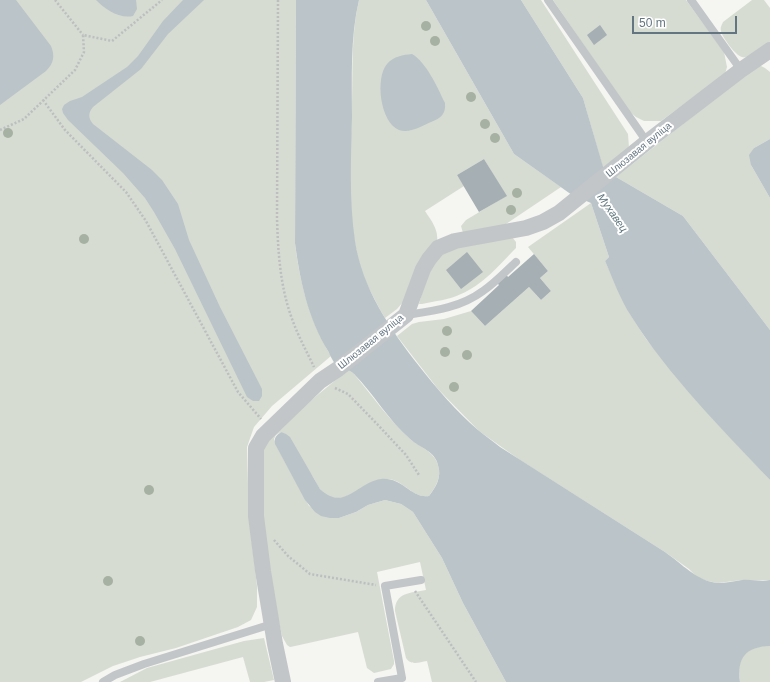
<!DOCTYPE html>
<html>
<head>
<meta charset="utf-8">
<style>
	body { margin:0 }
	#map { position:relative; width:770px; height:682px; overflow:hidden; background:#f5f5f1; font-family:Helvetica,sans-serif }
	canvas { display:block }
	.scale { position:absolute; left:632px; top:16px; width:105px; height:18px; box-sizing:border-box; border:2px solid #647582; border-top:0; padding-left:5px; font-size:12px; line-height:14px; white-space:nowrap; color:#647582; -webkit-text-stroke:3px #fff; paint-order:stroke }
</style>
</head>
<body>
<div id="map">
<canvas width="770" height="682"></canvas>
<div class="scale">50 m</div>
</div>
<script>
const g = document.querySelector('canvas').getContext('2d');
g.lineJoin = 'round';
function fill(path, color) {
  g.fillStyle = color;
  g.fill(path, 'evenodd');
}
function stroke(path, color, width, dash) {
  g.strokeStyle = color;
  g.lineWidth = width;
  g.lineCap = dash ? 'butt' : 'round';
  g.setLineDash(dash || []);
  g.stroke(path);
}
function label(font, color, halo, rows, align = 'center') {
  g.font = font + ' Helvetica,sans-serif';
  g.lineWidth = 4;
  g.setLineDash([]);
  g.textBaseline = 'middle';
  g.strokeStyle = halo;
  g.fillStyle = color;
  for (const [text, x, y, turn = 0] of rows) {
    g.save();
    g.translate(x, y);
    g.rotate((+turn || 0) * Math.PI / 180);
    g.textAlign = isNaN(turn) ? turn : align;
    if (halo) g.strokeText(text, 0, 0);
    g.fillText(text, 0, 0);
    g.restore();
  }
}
fill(new Path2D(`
	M0 0H296L295 243C300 284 310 321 331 356L272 406 254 427 247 447 249 518 257 586V607L251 620 238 627 176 648 140 657 113 666 81 682H0Z
	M359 0H426L514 154 561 187 503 226 463 233 461 226 466 220 506 196 484 159 457 175 464 186 425 211C431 220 439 230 437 242L403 302 397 309 385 318C377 304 368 288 362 272 345 218 351 158 352 103 353 68 351 34 359 0Z
	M521 0H541L628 134 629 148 603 168 583 98Z
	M553 0H686L724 52 727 67 725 74 661 121H644L636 117 629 111Z
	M752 0H764L770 8V44C763 48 751 59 742 57 736 56 722 37 721 31 720 27 722 25 723 22Z
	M761 66 765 68 770 72V139L754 148 751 165 770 198V330L683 216 616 177 755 67Z
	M591 203 609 257 605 261 630 314 646 339 715 421 770 480V580H742L718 583 707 581 697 577 689 569 665 552 520 460 479 431 438 389 397 336 412 324 419 322 444 319 471 311 485 326 529 287 541 300 551 291 540 278 548 271 528 247Z
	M512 237 516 242V248C500 264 483 285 461 294 449 300 435 301 422 304H419L427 273 444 250Z
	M348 370 353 373C371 394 389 420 409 438 419 447 434 451 438 465 442 477 436 486 429 496 413 499 404 480 388 479 374 478 364 488 352 494 344 498 333 500 325 494 319 490 317 483 313 477 303 462 292 447 281 432L276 435 274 439 278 449 309 506 339 518 356 512 368 505 385 500 401 504 413 512 442 558 463 603 506 682H432L427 661C419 662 411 666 406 658L395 611C395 592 411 593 426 590L420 562 377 572 394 661V664L391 669 374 673 367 668 358 632 295 646 290 647 287 645 282 636 274 599 263 522 262 452 276 429Z
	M264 638 274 680 264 682H250L243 657 150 682H120L147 668 244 641Z
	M764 646H770V682H740C737 659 742 650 764 646Z`), '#d6dcd2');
fill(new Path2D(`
	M0 0H16L51 46C55 56 54 63 46 71L0 105Z
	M96 0H136L137 9 133 16C119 19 105 9 96 0Z
	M183 0H204L168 34 141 69 93 107C88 113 88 118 93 124L152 170 162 180 178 204 189 240 220 307 262 389V396L259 401H253L247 397 175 249 154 212 145 198 123 173 68 120 63 113 62 109 64 105 70 101 82 97 127 67 138 56 163 21Z
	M296 0H359C350 38 352 78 352 117 351 158 349 200 355 241 362 288 390 329 419 366 437 389 456 411 478 430 485 436 493 441 500 447L665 552C681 563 698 582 718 583 726 583 734 581 742 580 751 579 761 582 770 580V646C745 647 737 658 740 682H506L463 603 442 558 413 512 401 504 385 500 368 505 356 512 339 518H330L321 516 315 512 305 500 275 444C274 437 276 436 281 432L286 434 290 437 320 489C344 512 358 482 381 479 403 477 411 499 429 496 436 487 442 477 438 465 435 451 420 448 410 439 388 420 374 394 354 374 349 369 341 368 336 364 332 361 330 354 328 351 308 318 300 281 295 243Z
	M426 0H521L583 98 604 170 683 216 770 330V480C722 429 668 375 631 316 620 299 613 279 605 261L609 257 591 203 572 195 514 154Z
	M412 54C427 63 437 87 445 103 446 114 441 118 431 122 422 126 409 134 399 130 380 122 375 78 387 64 394 56 403 55 412 54Z
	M770 139V198L751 165 749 155 754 148Z`), '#bac4c9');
fill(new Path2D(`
	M600 25 607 35 594 45 587 35Z
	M484 159 507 196 479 212 457 175Z
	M467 252 483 272 461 289 446 270Z
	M534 254 548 271 540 278 551 291 541 300 529 287 485 326 471 311 499 285 497 283 506 274 508 277Z`), '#a6afb4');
stroke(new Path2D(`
	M55 0 83 35
	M278 0 277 218C278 251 280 285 291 316 297 334 306 350 314 367
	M43 100 65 130 126 192 146 221 238 392 261 419
	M0 130 24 119 75 70 84 52 83 35 112 41 162 0
	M335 388 348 394 378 425 406 455 419 475
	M274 540 288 556 310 574 376 585
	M415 591 476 682`), '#bcbec0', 2.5, [2, 2]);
stroke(new Path2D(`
	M548 0 647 142
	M691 0 741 70
	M406 315C433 311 460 308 483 291 495 283 505 272 516 262
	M103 682 115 675 144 664 272 624
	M378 682 402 678 385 586 421 580`), '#c2c6c9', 8);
stroke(new Path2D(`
	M283 682 275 644 263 571 256 516V448L263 436 320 381 338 369 406 315 423 269 429 259 438 248 455 241 526 228 543 222 559 213 647 142 741 70 770 50`), '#c2c6c9', 16);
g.fillStyle = '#a7b1a3';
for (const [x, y] of [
	[426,26],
	[435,41],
	[471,97],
	[485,124],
	[8,133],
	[495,138],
	[517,193],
	[511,210],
	[84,239],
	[447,331],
	[445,352],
	[467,355],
	[454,387],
	[149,490],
	[108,581],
	[140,641]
]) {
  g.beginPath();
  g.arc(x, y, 5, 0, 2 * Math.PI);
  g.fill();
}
label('10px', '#647582', '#fff', [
	["Шлюзавая вуліца",639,150,-39],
	["Шлюзавая вуліца",371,342,-39]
]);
label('italic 11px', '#60777f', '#fff', [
	["Мухавец",612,213,55]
]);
</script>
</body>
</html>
